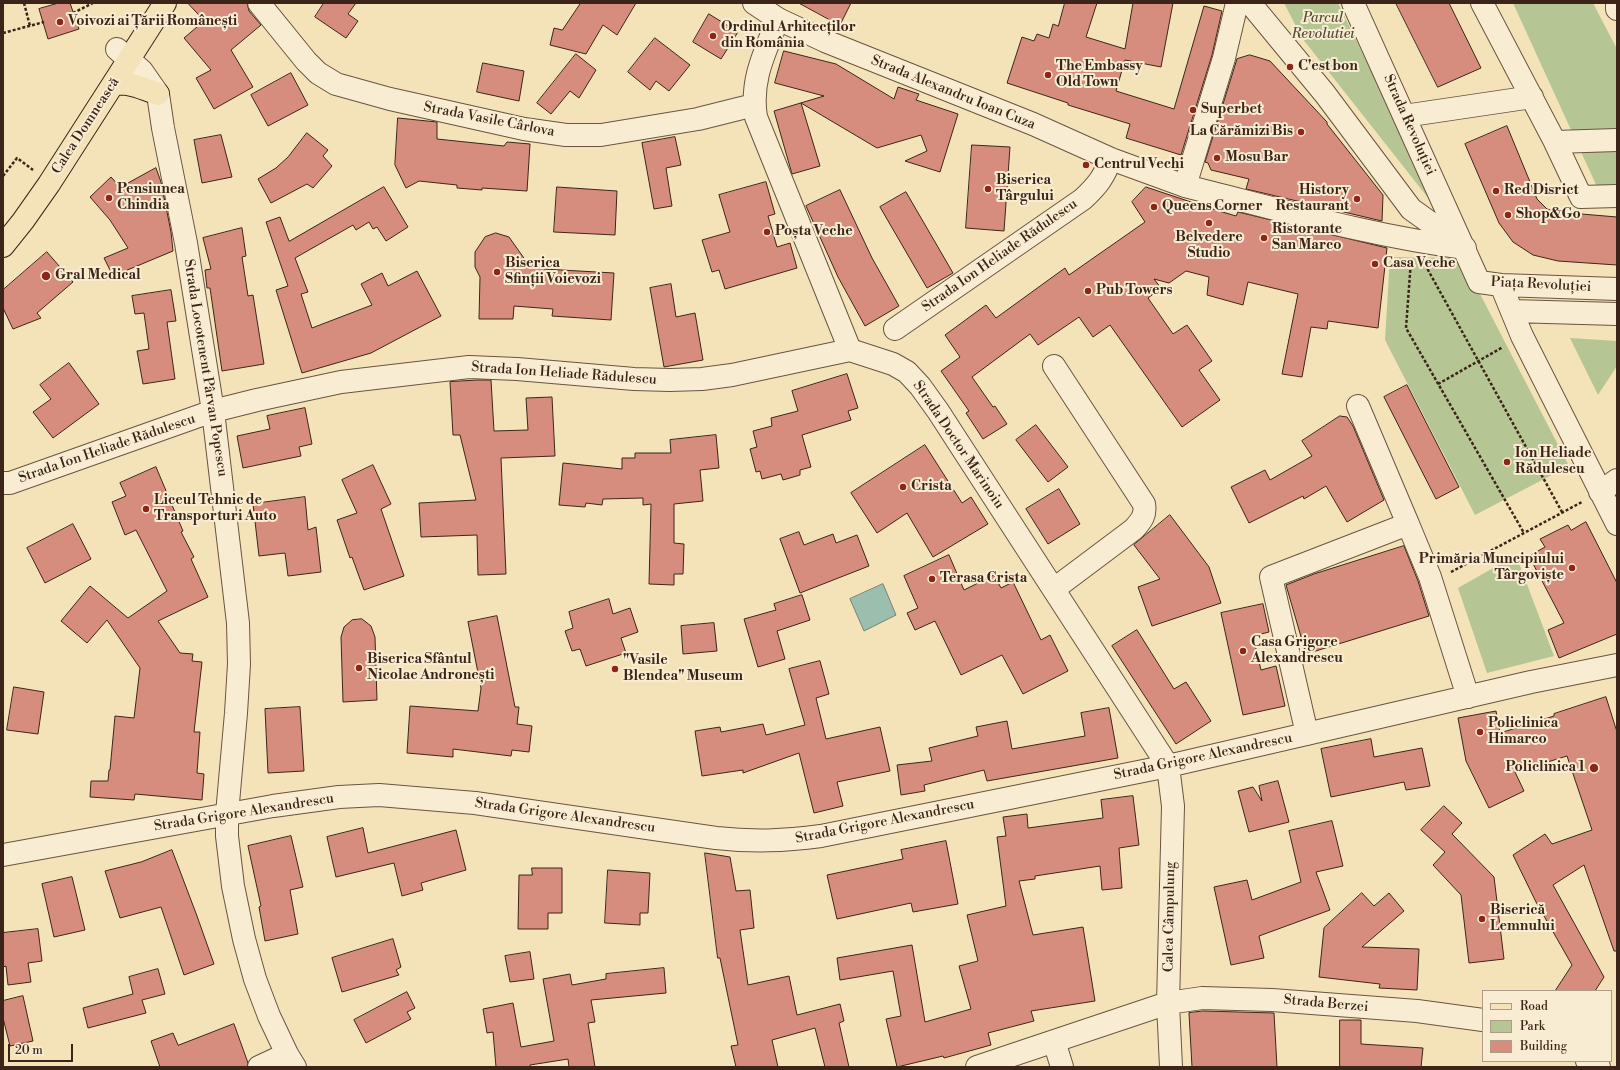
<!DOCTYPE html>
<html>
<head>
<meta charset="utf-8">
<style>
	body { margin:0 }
	#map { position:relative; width:1620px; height:1070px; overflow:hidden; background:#f4e3b9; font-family:"Libre Bodoni",serif }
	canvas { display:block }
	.frame { position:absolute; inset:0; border:4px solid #3c2518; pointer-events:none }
	.legend { position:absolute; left:1482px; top:990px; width:130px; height:72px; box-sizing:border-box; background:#f8edd2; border:1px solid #ad9d88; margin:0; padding:5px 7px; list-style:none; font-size:12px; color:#3c2518 }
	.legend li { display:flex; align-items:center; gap:8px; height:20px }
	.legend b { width:20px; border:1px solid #ad9d88 }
	.scale { position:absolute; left:8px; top:1044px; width:65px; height:18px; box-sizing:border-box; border:2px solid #3c2518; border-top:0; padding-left:5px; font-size:12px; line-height:14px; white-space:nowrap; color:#3c2518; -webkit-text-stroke:3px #f8edd2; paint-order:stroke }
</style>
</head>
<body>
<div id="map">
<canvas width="1620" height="1070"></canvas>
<div class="frame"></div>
<ul class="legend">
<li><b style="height:5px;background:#f4e3b9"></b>Road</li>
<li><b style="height:11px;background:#b5c594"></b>Park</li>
<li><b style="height:11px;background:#d78d7d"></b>Building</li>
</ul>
<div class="scale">20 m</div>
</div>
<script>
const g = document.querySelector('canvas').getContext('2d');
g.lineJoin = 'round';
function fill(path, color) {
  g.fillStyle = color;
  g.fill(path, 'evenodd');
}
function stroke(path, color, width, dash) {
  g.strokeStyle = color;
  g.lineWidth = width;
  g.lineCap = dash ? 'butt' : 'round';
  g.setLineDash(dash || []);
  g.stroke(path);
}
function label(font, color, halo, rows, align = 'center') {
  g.font = font + ' "Libre Bodoni",serif';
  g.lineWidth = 4;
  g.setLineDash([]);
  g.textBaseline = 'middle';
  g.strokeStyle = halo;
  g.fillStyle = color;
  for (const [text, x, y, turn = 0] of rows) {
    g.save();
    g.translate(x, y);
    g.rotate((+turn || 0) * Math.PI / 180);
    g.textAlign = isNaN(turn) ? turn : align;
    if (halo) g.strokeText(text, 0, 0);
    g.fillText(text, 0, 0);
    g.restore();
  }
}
fill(new Path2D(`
	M1284 3H1338L1440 213 1302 38Z
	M1513 3H1593L1617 49V188L1598 189Z
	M1390 257 1450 258 1463 261 1569 466 1475 515 1385 340Z
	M1570 338 1617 341V366L1598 395Z
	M1516 555 1554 656 1487 673 1458 588Z`), '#b5c594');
const water = new Path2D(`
	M883 584 896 615 864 631 850 599Z`);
fill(water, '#9cbeaf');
stroke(water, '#768173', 1);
const building = new Path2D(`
	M59 3H70L79 29 48 39 39 9Z
	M188 3H247L249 11 261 25 231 50 253 87 214 109 196 78 211 70 184 38 204 21Z
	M324 3H356L348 14 358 21 346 38 315 17Z
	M581 3H636L617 35 603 25 586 54 550 45 554 28 562 30Z
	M799 3H851L840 25Z
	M1065 3H1097L1086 37 1125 49 1133 3H1173L1161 67 1125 60 1116 91 1174 109 1204 6 1222 11 1212 55 1181 155 1126 138 1130 124 1068 105V103L1007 83 1022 37 1034 41 1037 34 1049 38 1053 24 1058 26Z
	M1396 3H1449L1481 68 1438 87Z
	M709 14 738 32 721 59 693 42Z
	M655 38 690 65 669 91 656 81 650 90 628 72Z
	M784 51 836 64 894 99 898 87 919 94 916 100 958 114 940 172 905 161 927 151 921 135 877 148 801 103 820 166 792 174 774 111 824 96 775 83Z
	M576 54 596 70 579 98 570 91 551 114 537 103Z
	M1250 55 1270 61 1327 122V124L1383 195 1382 221 1246 189 1249 179 1211 170 1208 163 1205 162 1237 59Z
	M483 63 524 71 519 101 477 92Z
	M291 73 308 105 268 126 251 95Z
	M398 118 437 122V139L504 146 507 142 530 144 527 191 482 188V190L457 188V185L419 181 406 188 395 165Z
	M1507 126 1537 199 1547 209 1558 212 1617 217V265L1558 261 1533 255 1513 242 1499 223 1465 144Z
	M307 133 328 150 323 156 332 166 313 188 307 184 271 203 258 179 276 168 288 157Z
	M221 135 232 177 202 183 194 140Z
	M675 137 681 165 666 168 672 206 654 209 642 143Z
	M972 145 1010 147 1004 231 966 228Z
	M156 168 161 182 171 232 173 251 113 276 104 258 128 248 110 220 90 197 111 177 120 187Z
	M766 182 775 214 768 216 777 247 790 243 797 268 725 289 719 270 712 272 702 240 730 232 719 195Z
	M384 187 408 227 386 241 377 227 373 229 369 222 356 230 353 225 295 258 308 292 301 294 312 328 372 305 361 284 382 273 388 286 417 271 441 316 371 353 302 373 276 290 288 286 266 222 280 217 289 241Z
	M557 187 617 191 615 235 554 232Z
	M1146 187 1206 207 1236 216 1238 212 1387 248 1378 328 1328 321 1327 329 1311 327 1302 377 1282 374 1298 294 1248 282 1243 305 1207 295 1209 277 1186 271 1169 283 1154 279 1161 288 1148 298 1173 334 1187 325 1212 361 1199 370 1220 400 1182 427 1110 325 1093 337 1079 317 1038 345 1030 334 972 377 993 407 995 406 1007 424 983 439 966 413 969 411 941 371 960 357 945 335 986 305 996 318 1065 268 1069 275 1145 222 1132 202Z
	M840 190 872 258 899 306 865 326 838 277 806 206Z
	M906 192 953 273 927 288 880 207Z
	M242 228 246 256 242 257 248 296 253 295 264 364 222 371 210 288H207L205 270 211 269 203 238Z
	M496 233 509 237 526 261 544 262V269L614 273 611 320 552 316 553 309 514 306 513 319H479L480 277 475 267V252L485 237Z
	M47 252 73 282 37 313 41 318 13 329 3 308V290Z
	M671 284 676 317 695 313 703 360 664 367 650 288Z
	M171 290 176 321 167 322 175 379 143 384 137 351 149 349 144 313 135 314 132 296Z
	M69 363 99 404 53 438 33 412 51 399 40 385Z
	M847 374 858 408 848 411 851 420 802 435 811 467 800 470V475L783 480 781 474 762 479 760 471 756 472 750 449 757 447 753 431 772 426 771 418 798 411 792 391Z
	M478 380H491L494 431 528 430 526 398 552 397 555 456 501 458 506 574 478 575 477 535 421 537 419 503 476 500 460 435H453L450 382Z
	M1407 385 1459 487 1436 499 1384 397Z
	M305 408 312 444 299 447 301 456 243 468 237 436 270 429 267 416Z
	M1340 416 1347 417 1353 426 1384 500 1347 522 1326 486 1304 499 1303 496 1249 523 1231 487 1265 470 1270 480 1312 456 1302 441Z
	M1036 425 1068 467 1048 482 1016 440Z
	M716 435 719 468 700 470 703 501 674 504V543L684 544 683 574H674V585L649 584 651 504 643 505V498L603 499 602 505 586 503 585 507 559 505 563 463 622 469V458H635V453H671L670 440Z
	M925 445 962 503 971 497 988 524 933 557 907 513 877 533 851 493Z
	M373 465 391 504 381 509 404 576 364 590 352 557 350 558 337 520 357 513 342 480Z
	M156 467 183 531 181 532 194 557 191 559 208 597 158 621 180 653 193 654 192 661 202 662 194 732H200L197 773 204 774 202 800 135 794 134 800 90 797 91 781H108L109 770H110L115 716 134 718 140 668 107 620 87 643 61 621 90 586 128 618 167 591 136 530 125 535 112 502 126 496 120 483Z
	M1059 489 1080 524 1048 544 1026 509Z
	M305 497 308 530 316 527 321 572 288 576 285 553 259 556 253 504Z
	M1170 515 1209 567 1221 603 1152 626 1138 587 1160 579 1134 545Z
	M1586 522 1617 583V634L1559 658 1548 630 1564 623 1529 556 1545 547 1540 539 1568 525 1571 530Z
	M73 524 91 559 45 583 27 548Z
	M799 532 804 545 833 534 836 543 857 535 869 566 800 593 780 539Z
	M1404 546 1418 581 1429 616 1306 654 1286 585 1314 574Z
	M949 555 964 590 994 575 1001 588 1013 582 1041 640 1050 635 1068 671 1023 694 1002 655 961 675 935 621 915 630 907 613 918 608 904 576Z
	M802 595 810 620 777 631 785 659 758 667 744 619 776 610 774 604Z
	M609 599 613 614 630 608 638 632 621 638 626 653 586 666 580 649 572 651 565 631 573 628 569 612Z
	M1263 604 1269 632 1253 636 1261 670 1276 666 1285 706 1243 715 1221 613Z
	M497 616 515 707H519L517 724 532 726 529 752 512 750 511 756 453 749V757L407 753 410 706 478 711 481 688 468 622Z
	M362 619 371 626 375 637 377 700 343 702 341 637 344 627 352 620Z
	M714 623 717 651 683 654 681 626Z
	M1137 630 1174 689 1186 682 1211 721 1176 744 1112 646Z
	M820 661 829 694 816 698 826 739 880 727 890 771 837 782 843 806 814 813 799 753 743 773V770L702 776 695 731 720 727 721 732 763 724 766 735 805 725 789 669Z
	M14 687 44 692 38 734 7 730Z
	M1606 697 1617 732V951H1614L1584 865 1553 885 1604 977 1595 991H1555L1572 965 1536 902 1513 855 1545 834 1552 844 1592 830 1567 756 1515 772 1524 791 1489 808 1466 761 1458 718 1496 711 1500 733 1554 716V714Z
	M300 707 304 771 268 773 265 709Z
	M1109 708 1118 758 987 781 984 770 924 785 925 791 901 795 897 765 932 761 929 748 978 736 976 727 1007 721 1012 749 1085 736 1081 713Z
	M1371 739 1374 757 1422 748 1430 786 1406 790 1404 782 1331 797 1321 749Z
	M1278 781 1289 822 1249 832 1238 791 1253 787 1262 801 1259 786Z
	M1133 796 1139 845 1119 848 1122 888 1102 890 1100 866 1035 876V879L1019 881 1033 935 1083 927 1095 1001 1031 1011 1034 1021 988 1033 991 1045 944 1058 943 1056 897 1067 886 1019 901 1016 893 971 840 980 837 958 912 945 925 1022 971 1009 959 966 978 961 967 915 1006 906 997 837 1006 836 1003 817 1027 814 1028 828 1103 818 1101 800Z
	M1444 806 1462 823 1452 834 1494 877 1504 959 1469 963 1461 895 1433 865 1445 852 1421 830Z
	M1332 821 1343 866 1316 872 1330 910 1259 936 1264 958 1231 965 1214 887 1247 880 1252 900 1301 882 1289 831Z
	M363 828 368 853 456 830 466 870 421 883 423 890 402 896 394 863 336 877 327 837Z
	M291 836 303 887 290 890 298 934 265 941 259 907 261 906 248 846Z
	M946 841 958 904 913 912 911 903 837 919 827 875 903 859 901 850Z
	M172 850 197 916 214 964 184 975 161 907 120 918 105 871 141 862Z
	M705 853 730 857 736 891 750 890 754 928 740 930 748 985 789 976 797 1015 840 1004 844 1021 839 1023 849 1067H825L815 1028 772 1040 778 1067H736L731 1046 738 1045 720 958H718Z
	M532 868H562V913H548V929H518L519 875H532Z
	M608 870 650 873 648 913H640V925L605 923Z
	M72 877 85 930 54 937 42 884Z
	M1362 893 1374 906 1389 893 1404 911 1362 947 1419 949 1417 990 1379 988 1380 984 1319 977 1324 928Z
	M38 929 42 961 28 963 31 982 8 985 6 966 3 967V933Z
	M393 939 401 967 396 970 399 975 342 992 332 958Z
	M530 952 534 979 510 982 505 956Z
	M664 968 666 993 591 1000 595 1022 588 1023 595 1067H569L568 1059 530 1065V1067H496L493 1032 487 1033 483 1009 513 1003 521 1047 554 1041 543 979 570 974 572 985 606 979V974Z
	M158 969 165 994 142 1000 146 1013 88 1028 83 1008 133 994 129 977Z
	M407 992 415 1008 407 1012 411 1019 366 1043 354 1020Z
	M23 996 33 1041 10 1046 3 1018V1001Z
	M1203 1011 1274 1013 1277 1067H1192L1189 1013Z
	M1340 1020H1361V1044L1423 1048 1421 1067H1340Z
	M234 1024 248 1063 247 1067H160L151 1041 173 1033 178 1045Z`);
fill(building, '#d78d7d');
stroke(building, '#3c2518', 1);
const minor = new Path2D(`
	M259 3 306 61 318 73 336 84 390 99 524 129 566 135H601L698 119 754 105
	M754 3 778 19 825 41 1033 124 1111 159 1185 186C1278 209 1370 236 1465 248
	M1250 3 1325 94 1411 209 1464 247
	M1353 3 1479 282 1501 285 1617 289
	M1482 3 1555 142 1617 140
	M1617 5V9
	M778 19C765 52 750 80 756 117L850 350
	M117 49 142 71 158 94 163 128 186 243 213 411 238 623 239 664 236 713 227 814V836L233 886 244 939 255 979 269 1016 287 1054 295 1067
	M1404 116 1532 97
	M1555 142 1581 197 1617 196
	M1185 186 1224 58 1237 3
	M1501 285 1522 336 1617 524
	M1512 311 1617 314
	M895 329 1083 199C1098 185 1103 178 1111 159
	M3 483H10L213 411 257 400 341 382 469 367 517 369 634 379 670 380 702 379 732 375 850 350 893 364 907 372 920 386 938 411 1168 766 1173 806 1168 1003 1171 1067
	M1600 492 1617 480
	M1408 524 1430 577 1468 697
	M1054 589 1134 529C1142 520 1146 515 1144 504L1054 366
	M1307 734 1271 577 1408 524 1358 406
	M3 855 273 806 339 797 379 795 475 803 716 838C754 842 783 841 821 836L1168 766 1531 682 1617 665
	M1054 1041 1062 1067
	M1587 1061 1599 1067
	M259 1067 287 1054
	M977 1067 1168 1003 1202 998 1272 1000 1417 1011 1483 1020`);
const major = new Path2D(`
	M113 84C130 82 142 88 158 94
	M3 246 23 221 49 184 165 3`);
stroke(minor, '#6a5440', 24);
stroke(major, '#3c2518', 24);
stroke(new Path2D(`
	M24 3 30 26
	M73 13 93 3
	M3 33 44 22
	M3 176 17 158 33 170
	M1411 260 1406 328 1524 533
	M1428 264V270L1562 512
	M1438 384 1503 347
	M1451 572 1582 502`), '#3c2518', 2.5, [3, 2]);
stroke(minor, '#f8edd2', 22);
stroke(major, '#f4e3b9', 22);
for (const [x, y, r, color] of [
	[60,22,4,"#8f2418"],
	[713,36,4,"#8f2418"],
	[1290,67,4,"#8f2418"],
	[1048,75,4,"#8f2418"],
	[1193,110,4,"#8f2418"],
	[1301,132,4,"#8f2418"],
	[1217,158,4,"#8f2418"],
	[1086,165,4,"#8f2418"],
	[988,189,4,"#8f2418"],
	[1496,191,4,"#8f2418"],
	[109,198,4,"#8f2418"],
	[1357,199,4,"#8f2418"],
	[1154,207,4,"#8f2418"],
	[1508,215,4,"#8f2418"],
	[1209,223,4,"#8f2418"],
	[767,232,4,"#8f2418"],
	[1264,238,4,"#8f2418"],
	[1375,264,4,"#8f2418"],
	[497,272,4,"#8f2418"],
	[46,276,5,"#8f2418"],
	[1088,291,4,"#8f2418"],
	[1507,462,4,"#8f2418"],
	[903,487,4,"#8f2418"],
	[146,509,4,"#8f2418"],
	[1572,568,4,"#8f2418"],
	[932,579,4,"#8f2418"],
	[1243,651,4,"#8f2418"],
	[359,668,4,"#8f2418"],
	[615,669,4,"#8f2418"],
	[1480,732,4,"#8f2418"],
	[1594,768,5,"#8f2418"],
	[1482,919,4,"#8f2418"]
]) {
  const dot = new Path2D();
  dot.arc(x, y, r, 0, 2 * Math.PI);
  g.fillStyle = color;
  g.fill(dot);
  stroke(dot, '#f8edd2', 1.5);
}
label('italic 14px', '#5a4d37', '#f8edd2', [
	["Parcul",1323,19],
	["Revolutiei",1323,35]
]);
label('bold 14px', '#3c2518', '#f8edd2', [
	["Voivozi ai Țării Românești",68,22],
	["Ordinul Arhitecților",721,28],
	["din România",721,44],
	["The Embassy",1056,67],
	["Old Town",1056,83],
	["C'est bon",1298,67],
	["Superbet",1201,110],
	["La Cărămizi Bis",1293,132,"right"],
	["Mosu Bar",1225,158],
	["Centrul Vechi",1094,165],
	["Biserica",996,181],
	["Târgului",996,197],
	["Pensiunea",117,190],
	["Chindia",117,206],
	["History",1349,191,"right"],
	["Restaurant",1349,207,"right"],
	["Red Disrict",1504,191],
	["Queens Corner",1162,207],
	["Shop&Go",1516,215],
	["Ristorante",1272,230],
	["San Marco",1272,246],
	["Poșta Veche",775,232],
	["Belvedere",1209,238,"center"],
	["Studio",1209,254,"center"],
	["Biserica",505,264],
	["Sfinții Voievozi",505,280],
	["Casa Veche",1383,264],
	["Gral Medical",55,276],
	["Pub Towers",1096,291],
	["Ion Heliade",1515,454],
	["Rădulescu",1515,470],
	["Crista",911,487],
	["Liceul Tehnic de",154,501],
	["Transporturi Auto",154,517],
	["Primăria Muncipiului",1564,560,"right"],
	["Târgoviște",1564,576,"right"],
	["Terasa Crista",940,579],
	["Casa Grigore",1251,643],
	["Alexandrescu",1251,659],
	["Biserica Sfântul",367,660],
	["Nicolae Andronești",367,676],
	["\"Vasile",623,661],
	["Blendea\" Museum",623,677],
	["Policlinica",1488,724],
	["Himarco",1488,740],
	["Policlinica 1",1585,768,"right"],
	["Biserică",1490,911],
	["Lemnului",1490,927]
], 'left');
label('14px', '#3c2518', '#f8edd2', [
	["Strada Alexandru Ioan Cuza",953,93,22],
	["Strada Vasile Cârlova",489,120,11],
	["Strada Revoluției",1409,125,66],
	["Calea Domnească",86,126,-57],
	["Strada Ion Heliade Rădulescu",1000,256,-35],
	["Piața Revoluției",1541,285,3],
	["Strada Locotenent Pârvan Popescu",205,368,81],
	["Strada Ion Heliade Rădulescu",564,374,4],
	["Strada Doctor Marinoiu",958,445,56],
	["Strada Ion Heliade Rădulescu",107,449,-19],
	["Strada Grigore Alexandrescu",1203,757,-12],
	["Strada Grigore Alexandrescu",244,813,-9],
	["Strada Grigore Alexandrescu",565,816,8],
	["Strada Grigore Alexandrescu",885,822,-11],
	["Calea Câmpulung",1170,917,-89],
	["Strada Berzei",1326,1004,5]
]);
</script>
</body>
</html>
